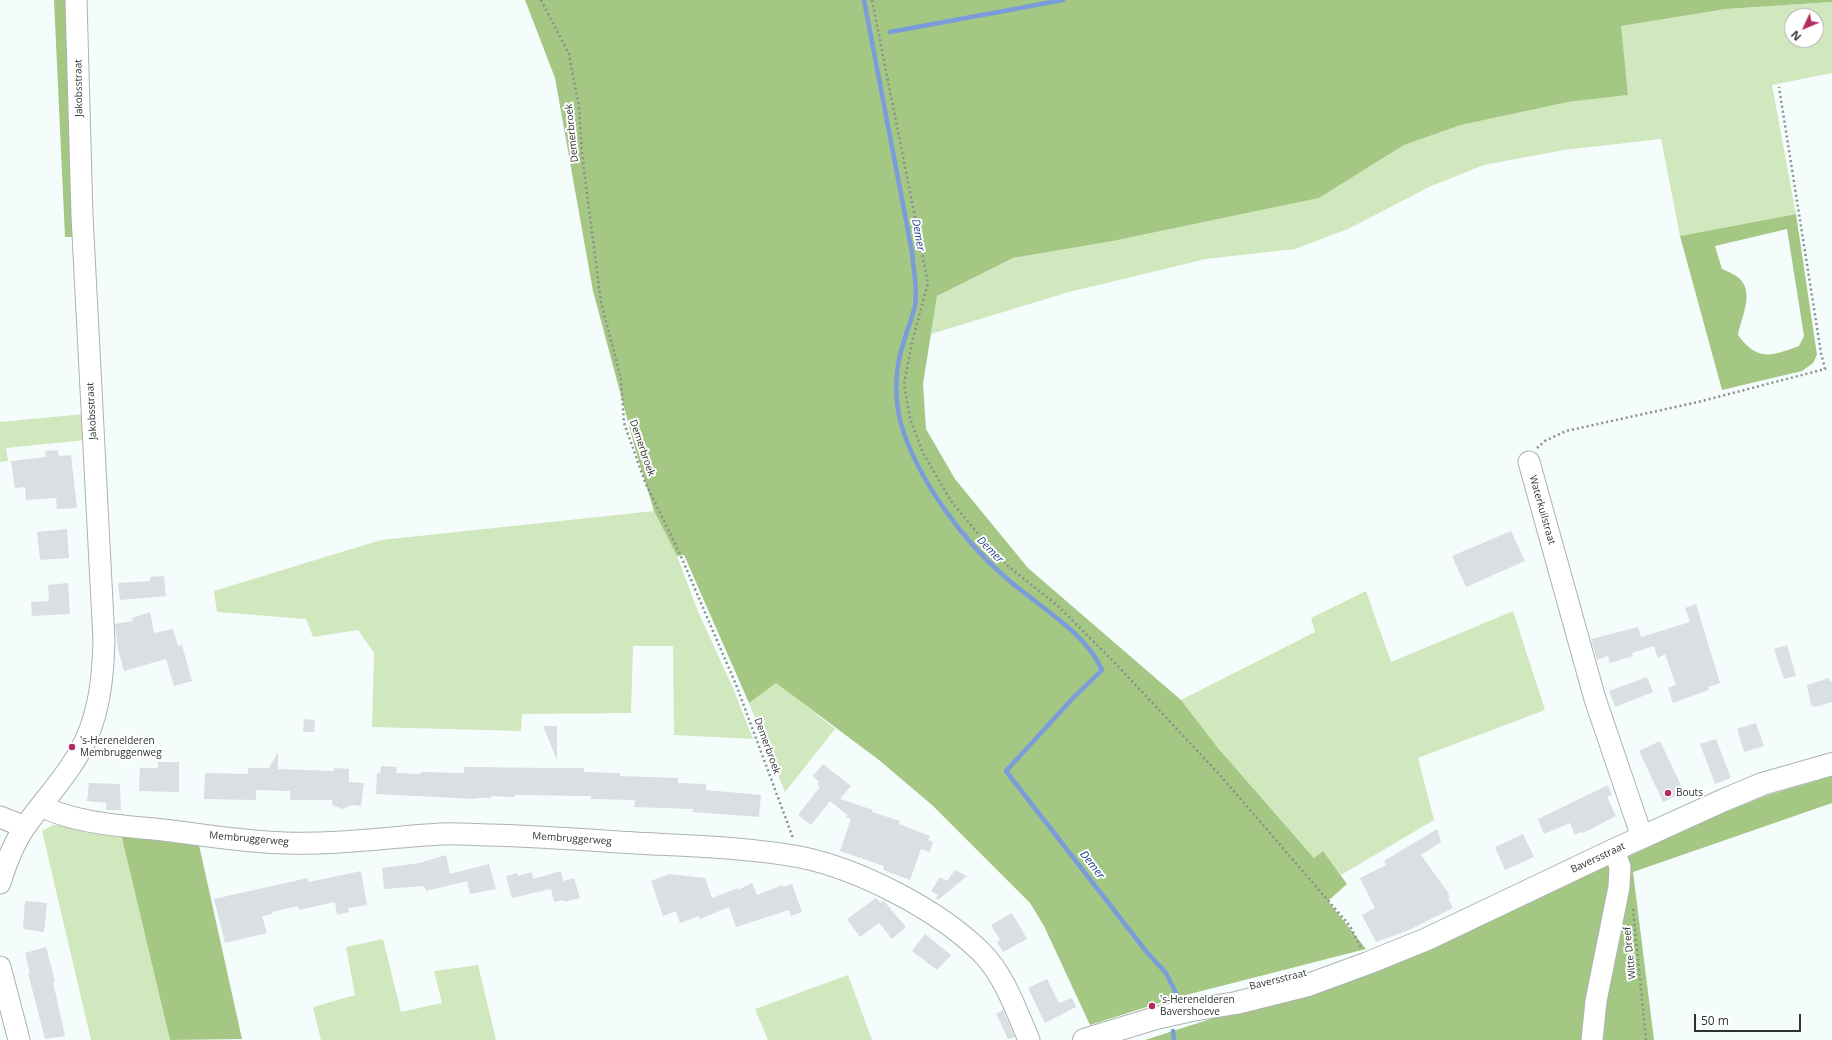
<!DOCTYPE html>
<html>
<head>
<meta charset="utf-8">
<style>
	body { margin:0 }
	#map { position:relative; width:1832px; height:1040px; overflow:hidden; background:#f5fcfc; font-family:"Open Sans",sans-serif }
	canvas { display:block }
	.north { position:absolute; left:1784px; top:8px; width:40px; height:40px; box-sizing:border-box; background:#fff; border:1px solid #acadad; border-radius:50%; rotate:226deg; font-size:11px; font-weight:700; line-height:16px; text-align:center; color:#2f3232 }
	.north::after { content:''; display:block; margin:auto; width:14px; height:18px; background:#b62a62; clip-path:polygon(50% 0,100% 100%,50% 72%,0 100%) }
	.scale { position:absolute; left:1694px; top:1014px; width:107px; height:18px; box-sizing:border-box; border:2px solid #2f3232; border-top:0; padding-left:5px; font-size:12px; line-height:14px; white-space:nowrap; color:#2f3232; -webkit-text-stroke:3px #fff; paint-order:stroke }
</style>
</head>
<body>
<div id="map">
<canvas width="1832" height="1040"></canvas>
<div class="north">N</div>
<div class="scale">50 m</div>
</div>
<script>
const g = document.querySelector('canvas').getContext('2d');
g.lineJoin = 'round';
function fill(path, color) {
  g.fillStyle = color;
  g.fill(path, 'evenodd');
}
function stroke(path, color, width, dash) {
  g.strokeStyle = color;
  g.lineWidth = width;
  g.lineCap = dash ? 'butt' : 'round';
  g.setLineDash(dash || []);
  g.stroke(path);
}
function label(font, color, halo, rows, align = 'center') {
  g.font = font + ' "Open Sans",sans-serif';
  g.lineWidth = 4;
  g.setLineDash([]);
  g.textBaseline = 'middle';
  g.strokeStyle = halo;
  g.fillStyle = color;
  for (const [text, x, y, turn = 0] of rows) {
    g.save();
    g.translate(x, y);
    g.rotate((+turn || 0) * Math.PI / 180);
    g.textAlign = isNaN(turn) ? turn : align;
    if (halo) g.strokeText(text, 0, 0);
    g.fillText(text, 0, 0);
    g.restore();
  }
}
fill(new Path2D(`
	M1832 2V73L1772 85 1796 214 1680 236 1661 139 1564 150 1484 165 1429 187 1348 229 1295 249 1206 259 1069 292 931 334 937 296 1013 258 1113 241 1319 198 1404 145 1461 125 1568 102 1628 95 1620 26 1726 9ZM1792 16H1816V40H1792Z
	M84 414 86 440 6 448 8 461 0 462V422Z
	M654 511 677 556 699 614 733 688 753 739 674 735 673 646H633L631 713 522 714 521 731 372 727 374 653 358 630 313 637 306 619 217 612 214 591 381 540Z
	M1366 591 1391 662 1513 611 1545 710 1418 758 1434 820 1341 875 1323 852 1314 858 1218 748 1181 700 1315 632 1311 618Z
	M776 682 835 729 785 792 749 703Z
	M53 825 120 830 170 1040H91L42 831Z
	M383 939 401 1012 442 1003 434 971 478 965 496 1040H321L313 1007 355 995 346 947Z
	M848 975 872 1040H768L755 1009Z`), '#d1e8be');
fill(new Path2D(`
	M54 0H68L76 237H65Z
	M525 0H1832V2L1726 9 1621 26 1628 95 1568 102 1461 125 1404 145 1319 198 1113 241 1013 258 937 296 923 384 926 429 955 479 1028 568 1181 700 1218 748 1314 858 1323 851 1347 884 1328 901 1366 949 1178 997 1090 1025 1044 926 1030 903 932 805 879 760 776 683 749 703 684 555 677 556 654 511 635 448 593 291 555 78Z
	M1796 214 1817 355 1813 363 1802 371 1722 390 1680 236ZM1787 229 1804 336 1799 346C1771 356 1758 362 1738 335 1741 318 1755 293 1739 278 1734 274 1727 271 1722 269L1715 246Z
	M1832 776V803L1633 872 1654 1040H1145L1429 949 1713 817 1765 796Z
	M120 830 197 836 242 1039 170 1040Z`), '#a4c783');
stroke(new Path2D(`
	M864 0 912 252C913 267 918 291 915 306 911 322 904 338 900 355 895 376 895 403 901 424 917 478 962 540 1005 577 1036 605 1085 631 1102 670L1073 698 1006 771 1145 950 1166 973 1178 997
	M890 32 1063 0
	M1173 1031 1174 1040`), '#7b9cdb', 4.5);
fill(new Path2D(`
	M58 450 59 456 71 455 77 508 57 509 56 498 26 500 25 487 15 488 11 461 46 457 45 451Z
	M67 529 69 558 40 560 37 532Z
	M1511 531 1525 561 1466 587 1452 556Z
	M164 576 166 596 120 600 118 583 150 581V577Z
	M68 583 70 614 32 616 31 602 49 601 48 585Z
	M1696 604 1720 683 1708 687 1709 690 1673 703 1668 688 1676 685 1665 654 1658 658 1654 646 1632 653 1633 656 1610 663 1608 656 1597 660 1591 639 1638 627 1641 637 1690 622 1685 608Z
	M150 612 154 633 173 629 178 646 182 645 192 681 174 686 166 659 124 671 118 649 115 624 133 621 132 618Z
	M1787 645 1796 676 1784 679 1774 649Z
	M1647 677 1653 692 1615 707 1609 691Z
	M1829 678 1830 682 1832 681V702L1815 707 1811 705 1807 685Z
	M304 719 315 720 314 732H303Z
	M1756 723 1764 746 1744 752 1737 729Z
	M543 726H557V760Z
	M1716 739 1731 778 1715 784 1700 744Z
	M1660 741 1684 792 1663 802 1639 751Z
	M278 752V769L334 771V768L349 769V782L364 783 361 806 352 805 342 809 332 805V800H290V791L256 790V800L204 799 205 773 248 774V768H269Z
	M158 762H179V792L139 791 140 768H158Z
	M823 764 851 786 840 799 873 810 872 812 900 821 899 824 930 836 928 840 933 842 930 852 921 849 910 880 883 870 884 866 840 851 851 819 846 817 847 815 830 801 811 825 798 815 820 787 817 784 819 782 813 776Z
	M381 766 397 767 396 773 421 774V772L464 773V767L551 768H584V772L620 773V776L678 778V783L706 784V790L761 795 759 817 693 812V809L634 807 635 800 591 799V796L515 795V797L491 796V798H477L476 799 376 794 377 773H380Z
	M89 783 120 784 121 810H106V803L87 801Z
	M1608 785 1612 795 1607 797 1616 816 1583 833 1581 832 1575 835 1570 823 1544 834 1538 819Z
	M1437 829 1441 842 1421 855 1447 891 1450 898 1448 899 1453 908 1407 931 1376 942 1362 915 1375 908 1360 878 1386 865 1384 861Z
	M1523 834 1534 857 1505 870 1495 847Z
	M446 855 450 874 489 864 496 889 470 894 467 881 426 891 424 886 384 889 382 868 419 863Z
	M955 870 967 876 938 900 936 898 938 895 931 891 940 877 947 881Z
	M361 871 367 905 348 908 349 912 337 915 335 902 299 910 298 906 272 912V914L262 916 267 933 225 943 214 899 308 878 309 882Z
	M561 871 563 881 574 878 580 898 564 902 563 900 554 902 551 889 512 898 506 876 517 873 518 876 532 872 533 879Z
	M669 874 705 878 712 898 738 888V890L752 883 757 895 783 885V887L792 884 802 912 791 916 789 910 736 927 729 907 700 919 699 916 680 923 676 911 663 916 651 881Z
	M876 898 881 903 883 900 906 927 892 939 879 923 860 937 847 919Z
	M25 901 47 903 44 932 23 929Z
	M1012 913 1027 939 1003 952 997 942 1000 940 991 925Z
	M925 934 951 955 937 970 912 951Z
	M46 947 55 981 53 982 65 1036 45 1039 28 973H30L25 953Z
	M1047 979 1059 1003 1072 998 1076 1007 1045 1023 1028 988Z
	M1003 1010 1015 1037 1008 1039 996 1014Z`), '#d9dfe2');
const minor = new Path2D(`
	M1529 462 1595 699 1642 837
	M41 806C79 825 130 826 172 831 209 836 247 842 285 843 337 845 389 837 441 834 457 833 473 835 489 835 532 836 575 839 618 842 679 846 740 846 800 857 859 869 937 909 980 951 1004 974 1016 1010 1029 1040
	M0 817 25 827
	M0 883C6 863 13 844 25 827 42 802 64 780 79 753 99 719 103 679 104 641L82 215 76 0
	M0 967 19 1040
	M1592 1040 1596 1001 1619 887 1620 867 1614 850`);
const major = new Path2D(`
	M1084 1040 1156 1018 1192 1010 1236 1003 1308 985 1368 963 1427 939 1614 850 1724 800 1762 784 1832 764`);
stroke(minor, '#abb2b2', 23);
stroke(major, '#abb2b2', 24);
stroke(new Path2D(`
	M541 0 569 54 579 107 582 154 601 302 621 379 624 423 645 482 680 554 737 687 793 838
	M872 0 928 283 912 342 904 384 910 418 923 453 951 501 979 535 1008 566 1058 606 1116 664 1219 774 1350 926 1361 948
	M1537 448 1545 441 1566 431 1698 402 1825 369 1821 353 1779 87
	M1633 909 1646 1040`), '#8a8f8f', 2.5, [2, 3]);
stroke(minor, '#fff', 21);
stroke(major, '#fff', 22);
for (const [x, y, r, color] of [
	[72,747,4,"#b62a62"],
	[1668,793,4,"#b62a62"],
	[1152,1006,4,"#b62a62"]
]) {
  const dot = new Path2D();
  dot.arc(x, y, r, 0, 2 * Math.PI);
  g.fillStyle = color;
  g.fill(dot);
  stroke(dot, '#fff', 1.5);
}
label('10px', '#2f3232', '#fff', [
	["Jakobsstraat",79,88,-91],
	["Demerbroek",572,133,-96],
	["Jakobsstraat",92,411,-93],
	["Demerbroek",642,448,71],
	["Waterkuilstraat",1542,510,74],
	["Demerbroek",767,746,70],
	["Membruggerweg",249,839,5],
	["Membruggerweg",572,839,4],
	["Baversstraat",1598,858,-25],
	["Witte Dreef",1630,953,-96],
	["Baversstraat",1278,980,-14]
]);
label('10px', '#2f3232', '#fff', [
	["'s-Herenelderen",80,741],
	["Membruggenweg",80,753],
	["Bouts",1676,793],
	["'s-Herenelderen",1160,1000],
	["Bavershoeve",1160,1012]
], 'left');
label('italic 11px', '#20438e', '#fff', [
	["Demer",918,235,80],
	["Demer",990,550,45],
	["Demer",1092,865,52]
]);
</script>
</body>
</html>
